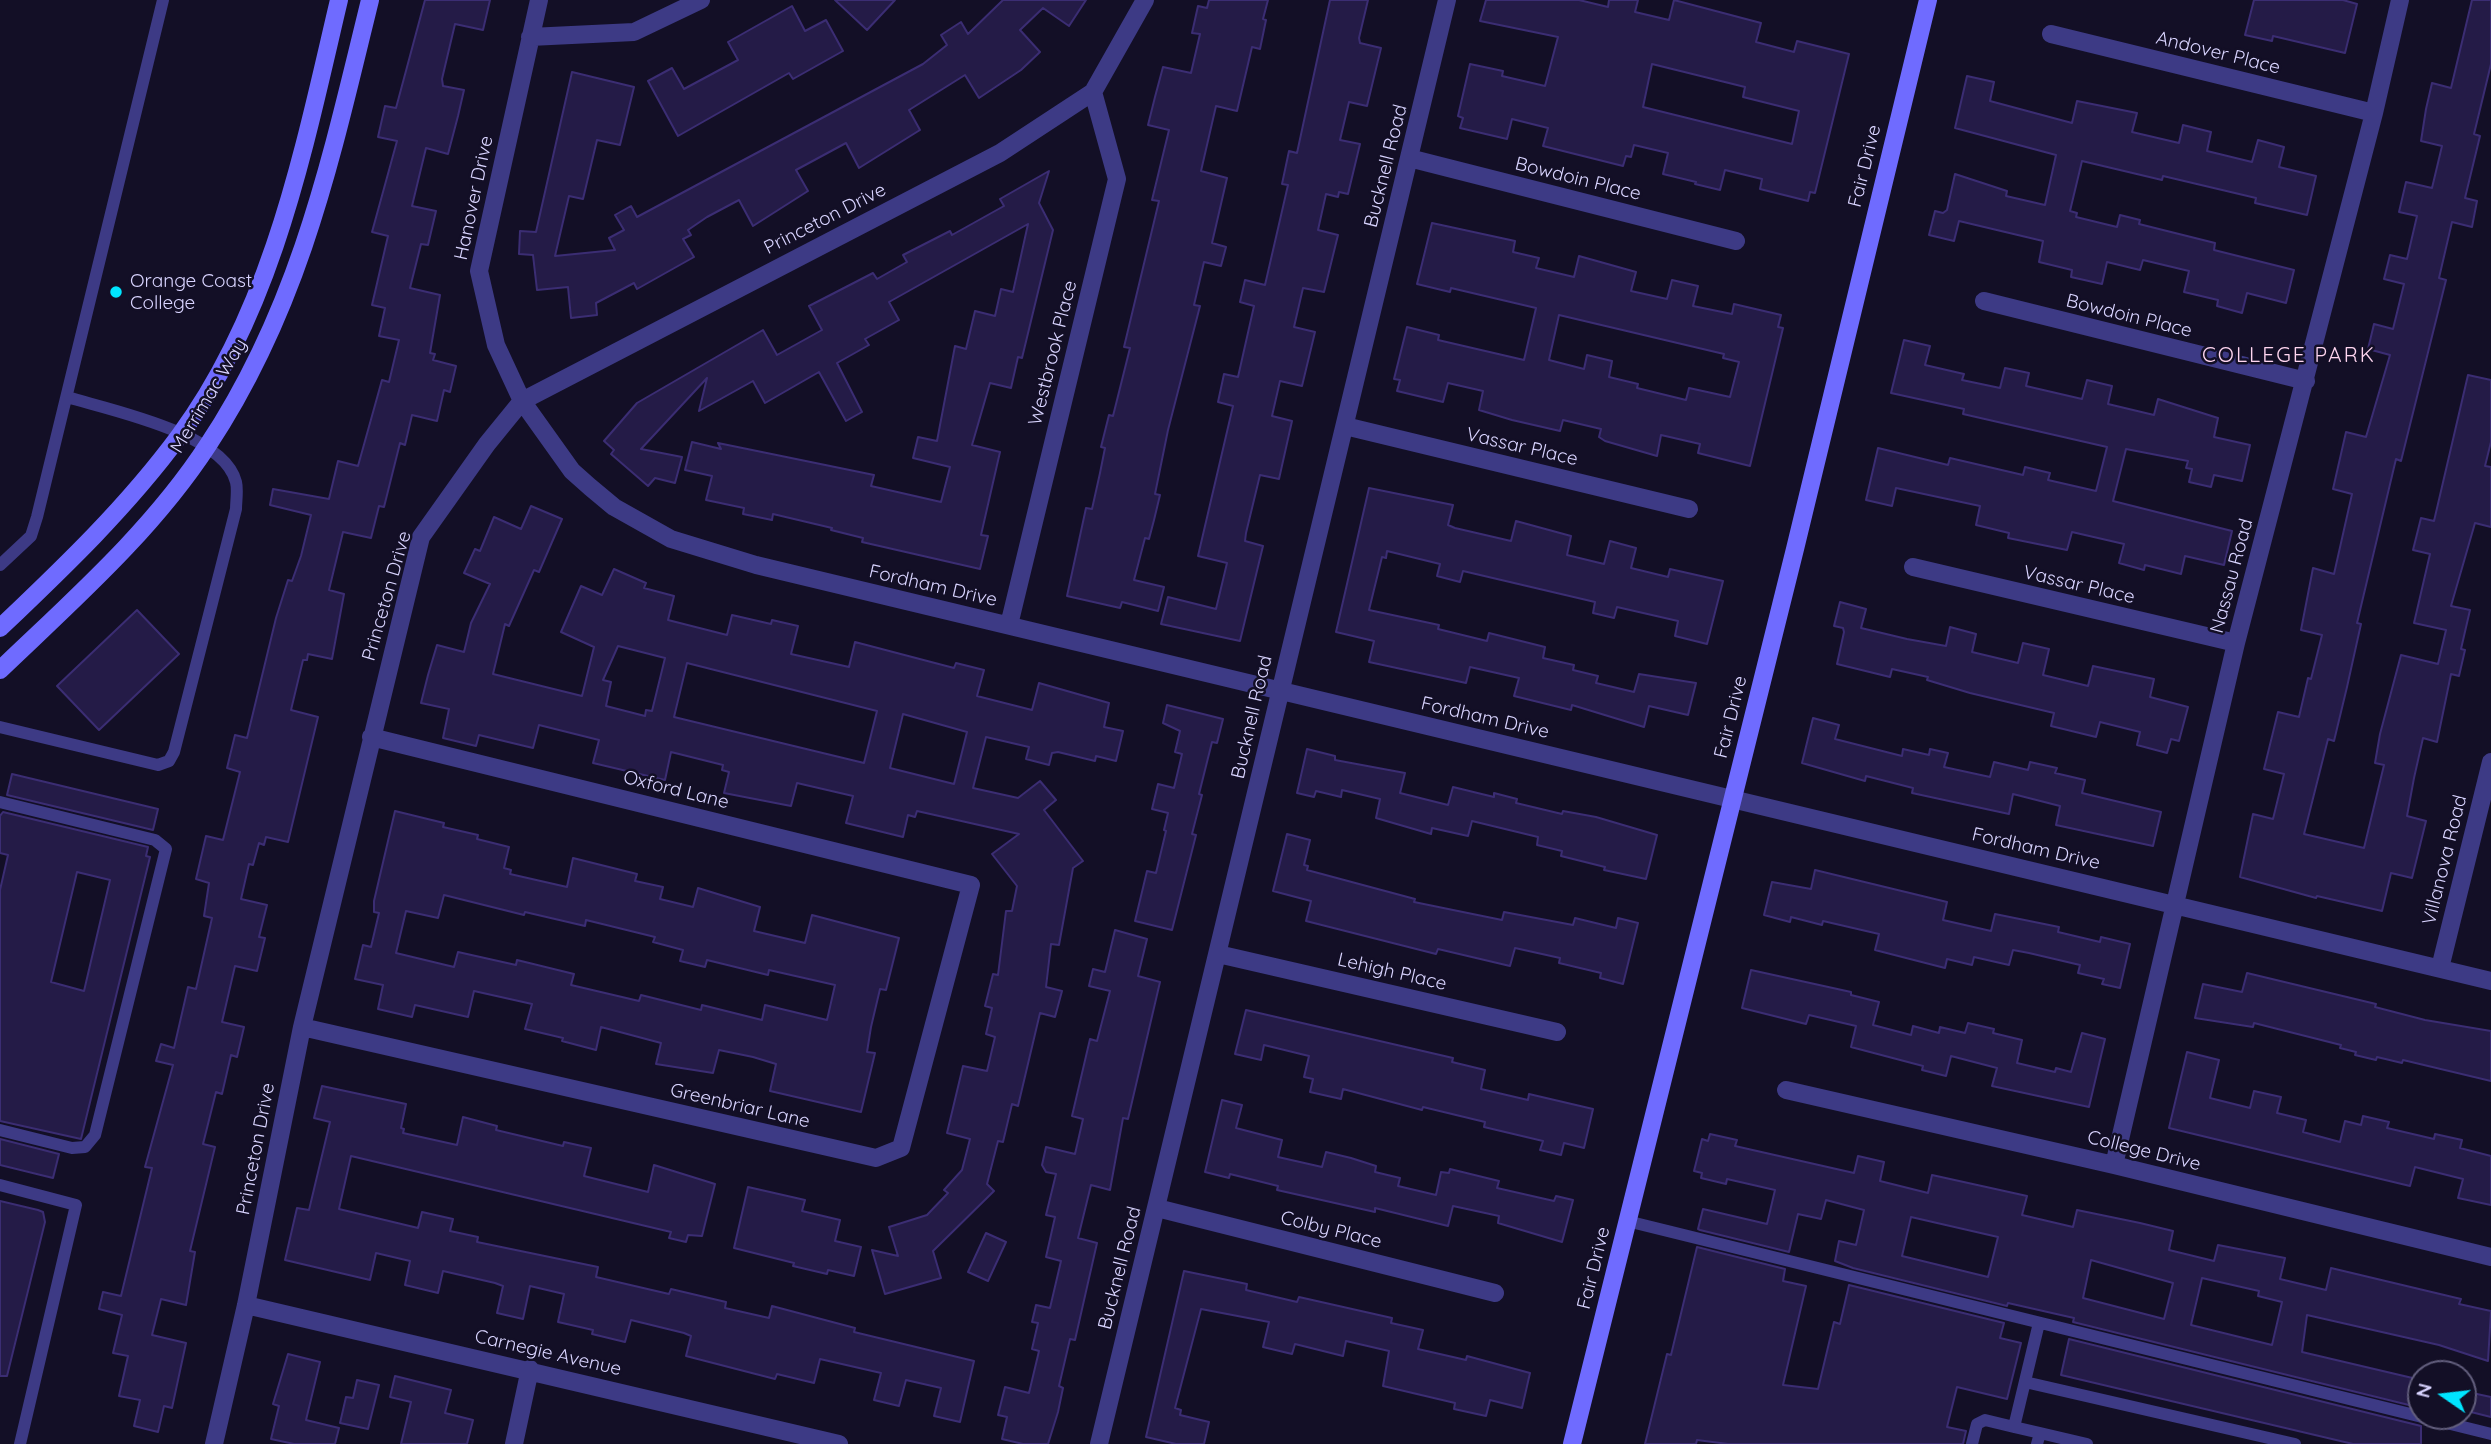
<!DOCTYPE html>
<html>
<head>
<meta charset="utf-8">
<style>
	body { margin:0 }
	#map { position:relative; width:2491px; height:1444px; overflow:hidden; background:#130f26; font-family:Quicksand,sans-serif }
	canvas { display:block }
	.north { position:absolute; left:2407px; top:1360px; width:70px; height:70px; box-sizing:border-box; background:#130f26; border:2px solid #625e7d; border-radius:50%; rotate:284deg; font-size:19px; font-weight:700; line-height:28px; text-align:center; color:#d9d4ff }
	.north::after { content:''; display:block; margin:auto; width:24px; height:32px; background:#00e5ff; clip-path:polygon(50% 0,100% 100%,50% 72%,0 100%) }
</style>
</head>
<body>
<div id="map">
<canvas width="2491" height="1444"></canvas>
<div class="north">N</div>
</div>
<script>
const g = document.querySelector('canvas').getContext('2d');
g.lineJoin = 'round';
function fill(path, color) {
  g.fillStyle = color;
  g.fill(path, 'evenodd');
}
function stroke(path, color, width, dash) {
  g.strokeStyle = color;
  g.lineWidth = width;
  g.lineCap = dash ? 'butt' : 'round';
  g.setLineDash(dash || []);
  g.stroke(path);
}
function label(font, color, halo, rows, align = 'center') {
  g.font = font + ' Quicksand,sans-serif';
  g.lineWidth = 5;
  g.setLineDash([]);
  g.textBaseline = 'middle';
  g.strokeStyle = halo;
  g.fillStyle = color;
  for (const [text, x, y, turn = 0] of rows) {
    g.save();
    g.translate(x, y);
    g.rotate((+turn || 0) * Math.PI / 180);
    g.textAlign = isNaN(turn) ? turn : align;
    if (halo) g.strokeText(text, 0, 0);
    g.fillText(text, 0, 0);
    g.restore();
  }
}
const building = new Path2D(`
	M425 0H490L483 30 455 24 442 79 443 86 464 90 458 116 448 154 426 148 412 206 436 211 428 245 421 244 410 288 440 295 430 353 435 354 433 360 456 366 450 392 444 390 437 421 412 415 405 445 400 443 384 507 379 506 371 538 343 532 329 590 344 594 332 659 308 654 307 660H303L291 710 318 717 288 842 266 837 264 845 259 843 253 865 249 864 241 899 267 905 259 937 265 938 257 971 235 966 222 1022 244 1027 237 1057 231 1055 222 1094 216 1092 203 1144 215 1147 190 1251 195 1252 186 1305 161 1299 152 1335 186 1343 172 1408 164 1406 158 1432 134 1426 140 1400 119 1396 128 1356 113 1353 122 1315 99 1309 103 1292 121 1296 152 1168 145 1167 173 1065 156 1061 161 1044 174 1048 188 987 196 989 212 918 204 916 209 883 196 879 206 836 223 840 240 772 227 768 235 735 247 738 276 618 288 580 292 581 301 556 311 515 270 505 273 489 329 499 338 461 358 466 382 380 389 382 399 340 379 336 385 308 372 305 388 236 372 232 397 141 378 137 385 106 396 108Z
	M835 0H895L867 30Z
	M1003 0H1086L1069 26 1043 8 1020 30 1040 52 1021 70 979 98 965 75 909 110 920 130 859 168 846 143 796 170 808 191 753 226 739 200 707 217 688 230 691 235 683 239 694 257 637 289 634 283 596 303 597 315 571 318 568 287 537 290 533 255 519 254 520 231 536 232 572 72 634 87 620 145 597 140 583 199 569 196 555 256 615 250 609 238 624 230 615 215 631 206 637 217 923 64 947 45 941 35 961 22 968 34Z
	M1209 0H1268L1263 19 1266 20 1260 49 1252 47 1237 111 1216 106 1201 171 1227 178 1212 243 1226 247 1221 266 1204 262 1194 305 1200 306 1168 430 1155 494 1160 495 1154 520 1149 539 1145 538 1134 580 1164 587 1158 611 1122 602 1120 608 1067 596 1086 508 1092 509 1100 473 1105 448 1101 447 1109 415 1113 416 1130 348 1124 347 1159 201 1152 200 1169 130 1148 125 1155 97 1163 67 1191 73 1200 34 1192 33 1198 6 1207 8Z
	M1330 0H1368L1359 38 1360 43 1381 48 1367 106 1349 102 1340 140 1360 144 1348 194 1339 192 1338 197 1326 194 1318 230 1338 235 1324 292 1303 288 1294 327 1315 332 1302 386 1280 381 1272 416 1292 421 1279 479 1260 475 1246 533 1245 541 1263 546 1240 641 1161 624 1168 597 1216 609 1227 563 1198 556 1233 406 1218 402 1224 374 1238 377 1254 306 1240 302 1245 280 1265 285 1288 185 1282 184 1289 151 1297 153Z
	M1486 0H1579L1608 7 1609 0H1638L1635 12 1669 20 1674 0 1761 23 1756 42 1794 52 1797 41 1849 54 1815 193 1810 192 1808 201 1760 189 1762 179 1725 170 1720 190 1695 184 1696 182 1663 174 1668 153 1634 145 1631 157 1626 156 1623 166 1543 146 1548 128 1512 119 1507 139 1460 128 1463 118 1458 116 1470 64 1503 71 1502 76 1545 86 1558 37 1480 21ZM1652 64 1745 87 1743 97 1799 111 1792 144 1643 107Z
	M2254 0H2343L2357 4 2345 53 2273 36 2272 41 2245 35Z
	M2472 0H2491V64L2474 134 2480 136 2465 198 2477 201 2472 227 2452 222 2439 278 2446 280 2401 461 2396 459 2357 623 2361 624 2347 687 2334 741 2328 739 2304 834 2364 848 2384 765 2375 763 2380 734 2401 655 2438 664 2446 630 2414 623 2430 554 2413 550 2421 518 2434 521 2468 375 2491 380V442L2485 466 2491 467V527L2475 523 2451 606 2470 610 2461 649 2465 650 2459 676 2451 674 2437 742 2423 738 2414 778 2407 816 2426 821 2412 878 2391 873 2382 911 2317 896 2316 898 2240 877 2253 814 2273 819 2284 774 2264 769 2278 712 2299 717 2308 678 2311 679 2322 635 2301 630 2313 568 2334 574 2352 494 2333 489 2346 432 2366 437 2390 355 2368 349 2374 324 2393 329 2404 284 2384 279 2390 255 2407 259 2417 216 2399 212 2406 182 2432 188 2442 146 2421 141 2426 109 2432 83 2451 88Z
	M792 6 805 31 826 20 843 51 793 79 789 73 678 136 648 81 672 68 684 89 738 60 728 42Z
	M1967 76 1994 82 1990 101 2072 123 2077 101 2137 113 2132 132 2179 143 2183 125 2211 132 2207 151 2252 162 2258 140 2284 147 2279 167 2316 176 2307 215 2255 203 2256 198 2163 176 2162 180 2082 161 2070 211 2077 213 2076 217 2117 227 2120 215 2140 220 2139 224 2215 243 2214 250 2294 270 2286 303 2247 293 2242 313 2217 306 2218 300 2184 292 2189 271 2143 260 2140 270 2107 262 2102 284 2071 277 2072 270 2039 262 2043 241 1959 221 1954 241 1929 235 1935 211 1943 213 1947 210 1955 174 2007 191 2006 196 2045 205 2056 155 1955 128Z
	M1049 171 1039 203 1053 230 1022 358 1018 357 1011 388 990 383 972 445 1000 452 981 535 988 536 980 569 862 542 863 538 831 530 832 528 773 514 772 520 743 514 744 508 706 500 712 476 685 470 692 442 721 449 718 443 874 475 871 486 941 502 950 467 913 458 918 437 937 441 955 346 966 349 975 311 995 316 1001 289 1013 292 1028 224 889 302 899 320 865 339 869 345 837 363 862 412 846 421 819 372 765 403 753 381 699 411 707 378 641 449 682 457 675 483 655 478 648 486 611 454 614 450 604 441 637 403 763 330 777 355 822 330 809 306 873 273 877 279 907 262 903 255 950 231 952 235 1004 206 1000 199Z
	M1432 223 1515 241 1513 252 1539 258 1536 268 1574 277 1579 256 1636 272 1631 291 1667 299 1672 280 1698 286 1693 306 1732 314 1734 304 1781 315 1778 327 1783 328 1750 466 1698 453 1700 444 1661 435 1657 456 1605 441 1599 437 1601 429 1563 420 1560 431 1512 420 1479 410 1483 391 1448 383 1443 402 1397 391 1400 380 1394 379 1407 327 1439 335 1438 340 1524 360 1536 308 1451 288 1450 292 1417 284ZM1559 315 1724 354 1723 358 1739 362 1730 397 1689 388 1686 400 1637 388 1638 384 1609 377 1612 361 1587 355 1584 369 1549 360Z
	M1904 340 1930 346 1925 365 1964 374 1962 380 2000 388 2005 368 2029 373 2026 386 2082 399 2087 380 2112 386 2108 404 2154 415 2158 399 2218 418 2214 437 2250 445 2242 481 2214 475 2211 487 2189 482 2192 469 2186 468 2188 461 2126 449 2113 501 2232 531 2224 565 2185 556 2181 574 2145 565 2144 570 2119 563 2124 544 2072 532 2067 550 2008 538 2009 533 1976 525 1980 506 1896 488 1892 506 1866 500 1878 448 1948 465 1950 458 2023 475 2025 467 2050 473 2048 480 2096 491 2107 447 1963 414 1964 409 1891 393Z
	M1369 488 1453 505 1448 525 1455 528 1511 541 1516 521 1571 536 1567 555 1604 564 1610 541 1636 548 1631 568 1668 577 1670 569 1723 581 1707 644 1675 636 1678 621 1617 607 1614 618 1593 613 1595 602 1463 571 1460 582 1437 576 1440 564 1387 551 1386 558 1382 557 1369 610 1439 625 1438 629 1487 641 1489 633 1545 647 1543 658 1574 665 1573 670 1598 676 1596 683 1634 692 1639 674 1696 683 1688 715 1649 706 1644 727 1572 705 1571 710 1514 696 1519 678 1470 667 1466 683 1369 662 1374 641 1336 632Z
	M531 506 562 519 539 572 534 570 509 626 505 624 493 674 582 696 594 647 561 632 581 586 602 595 614 569 646 583 644 588 674 596 668 620 727 635 732 615 771 624 772 620 798 626 791 654 849 667 855 642 954 668 956 663 984 670 977 696 1032 710 1039 683 1109 703 1104 727 1123 731 1116 761 1096 756 1095 761 1058 752 1052 753 1049 765 1026 759 1029 747 986 737 973 788 1018 798 1040 781 1056 800 1044 810 1083 861 1073 868 1059 945 1051 944 1046 987 1062 991 1055 1017 1040 1013 1018 1106 1012 1104 1003 1142 998 1141 987 1184 994 1191 933 1251 941 1278 885 1294 872 1250 898 1256 889 1227 927 1215 948 1193 944 1190 962 1170 970 1139 947 1133 963 1066 987 1071 995 1037 986 1034 992 1008 985 1006 993 974 998 975 1006 911H1012L1017 886 992 854 1019 834 917 811 915 817 908 815 903 837 846 823 853 796 797 783 791 806 724 793 729 772 722 770 723 765 671 752 665 780 593 763 599 740 539 725 533 748 479 735 476 746 443 738 449 709 421 703 428 675 437 645 464 652 471 623 490 584 464 573 475 549 480 551 494 517 521 529ZM618 646 665 658 652 711 646 710 645 716 606 706 611 682 603 680ZM687 663 877 711 864 763 674 717ZM903 714 967 732 954 784 890 768Z
	M1840 602 1866 609 1861 628 1907 639 1946 646 1950 627 1976 634 1972 652 2018 663 2023 643 2049 649 2043 675 2088 686 2093 666 2154 679 2150 697 2188 707 2179 741 2171 739 2167 753 2137 745 2140 732 2100 722 2096 737 2051 726 2054 713 1970 693 1927 680 1928 677 1892 669 1890 677 1837 664 1844 632 1843 628 1834 626Z
	M137 610 179 654 99 730 57 686Z
	M1167 705 1223 719 1217 743 1212 742 1199 794 1202 795 1192 834 1196 835 1172 930 1135 921 1147 871 1156 873 1166 831 1164 830 1168 813 1152 809 1158 784 1174 788 1182 754 1175 752 1180 731 1163 723Z
	M1813 718 1839 725 1835 739 1902 756 1903 749 1929 755 1930 749 1948 753 1944 767 1990 777 1994 762 2028 770 2030 762 2057 768 2055 773 2085 780 2082 793 2161 812 2153 846 2056 825 2060 806 2013 794 2009 814 1912 793 1913 788 1866 776 1865 781 1802 763Z
	M1307 749 1335 756V760L1405 773 1400 793 1448 805 1453 787 1494 797V793L1517 799 1516 803 1562 814 1563 811 1596 817 1657 835 1646 879 1604 870 1605 867 1561 856 1562 851 1537 845 1538 837 1472 821 1468 836 1432 828 1431 834 1376 818 1380 799 1342 790 1341 797 1316 791 1314 797 1297 793Z
	M12 774 158 809 153 830 7 795Z
	M395 811 444 823 443 827 478 835 477 839 509 847 504 868 511 870 510 874 567 887 573 858 637 874 635 881 663 887 660 899 693 907 698 888 760 907 754 931 805 943 812 915 899 938 886 990 880 989 871 1027 867 1052 875 1053 861 1112 770 1091 776 1064 753 1057 719 1050 713 1073 656 1064 661 1043 601 1027 596 1050 562 1041 563 1038 525 1029 532 1004 474 991 468 1017 415 1005 412 1017 378 1009 383 985 355 979 363 945 371 947 379 913 374 912V901ZM444 895 524 915 525 912 585 926 586 920 655 937 653 942 683 950 680 961 705 967 707 960 768 975 769 970 835 985 827 1020 765 1005 762 1020 702 1005 701 1010 641 995 639 1001 571 985 574 974 517 960 516 965 458 952 454 967 396 953 406 911 438 918Z
	M3 812 148 847 146 856 150 857 81 1139 0 1121V890L8 855 0 853V816ZM77 872 110 880 84 991 51 982Z
	M1287 834 1310 840 1304 865 1308 866 1307 870 1415 899 1414 902 1502 920 1504 912 1573 925 1575 918 1616 928 1618 918 1638 923 1623 984 1600 978 1601 973 1559 963 1560 958 1515 948 1510 966 1438 949 1436 954 1306 921 1311 901 1273 891Z
	M1815 870 1947 902 1943 920 1991 931 1995 914 2059 927 2058 932 2100 942 2101 937 2130 944 2120 988 2102 984 2104 979 2078 973 2080 965 2029 953 2013 950 2009 965 1974 957 1972 965 1947 959 1945 968 1875 950 1879 934 1823 921 1822 925 1791 917 1790 922 1764 915 1772 882 1811 889Z
	M1115 930 1147 939 1138 976 1160 982 1128 1119 1123 1118 1110 1190 1091 1185 1078 1238 1097 1243 1075 1340 1070 1339 1059 1386 1063 1388 1058 1412 1048 1444H1023L1002 1439 1007 1417 998 1415 1005 1387 1029 1393 1039 1351 1032 1349 1038 1323 1032 1322 1036 1305 1050 1308 1061 1261 1046 1257 1055 1217 1046 1215 1056 1174 1046 1172 1042 1165 1046 1147 1075 1154 1083 1119 1072 1116 1090 1039 1097 1041 1110 991 1089 986 1093 969 1105 972Z
	M1751 970 1851 992V995L1879 1002 1873 1025 1911 1035 1913 1026 1939 1033 1940 1027 1965 1033 1968 1023 1994 1029 1993 1033 2022 1040 2017 1063 2055 1072 2056 1068 2071 1072 2082 1033 2105 1039 2089 1107 1992 1086 1997 1068 1951 1056 1946 1076 1922 1070 1923 1066 1851 1047 1856 1026 1809 1015 1806 1024 1742 1008Z
	M2247 973 2376 1004 2375 1007 2425 1020 2491 1031V1081L2403 1060 2402 1063 2377 1057 2376 1060 2355 1055 2356 1052 2340 1048 2341 1045 2254 1023 2253 1027 2195 1018 2203 984 2242 992Z
	M1246 1010 1453 1058 1452 1062 1485 1070 1481 1089 1528 1100 1529 1094 1593 1109 1584 1148 1564 1143 1561 1155 1540 1150 1543 1141 1484 1127 1485 1122 1423 1107 1422 1110 1343 1089 1341 1099 1310 1092 1313 1079 1304 1077 1309 1056 1264 1045 1261 1060 1235 1054Z
	M2187 1052 2219 1060 2210 1098 2250 1108 2254 1091 2281 1097 2277 1113 2306 1120 2303 1132 2340 1142 2345 1121 2361 1125 2363 1116 2389 1122 2387 1128 2434 1139 2435 1134 2462 1140 2460 1148 2491 1156V1205L2458 1198 2463 1179 2415 1167 2410 1186 2169 1128Z
	M322 1086 406 1104 401 1128 404 1129 403 1133 457 1145 463 1117 497 1126 496 1130 563 1146 564 1142 591 1148 584 1176 648 1192 654 1165 715 1184 702 1236 688 1235 686 1242 669 1238 671 1232 351 1156 339 1209 418 1228 422 1212 453 1219 450 1231 478 1237 477 1242 598 1267 596 1277 669 1294 671 1289 726 1302 725 1308 769 1318 772 1306 855 1328 854 1332 974 1361 960 1422 934 1416 941 1388 906 1380 899 1406 874 1400 881 1373 820 1359 814 1383 777 1374 775 1379 686 1356 691 1336 684 1333 631 1320 625 1342 592 1334 593 1330 558 1322 564 1294 530 1286 523 1319 497 1313 503 1286 495 1283 443 1271 438 1293 405 1285 410 1261 376 1253 370 1280 285 1260 297 1208 309 1210 330 1122 314 1118Z
	M1222 1100 1242 1105 1236 1128 1282 1140 1278 1157 1322 1167 1326 1152 1351 1158 1376 1166 1375 1172 1400 1178 1398 1186 1436 1195 1441 1172 1449 1173 1450 1169 1499 1181 1497 1188 1554 1201 1556 1196 1573 1200 1562 1242 1498 1223 1499 1216 1453 1206 1448 1226 1375 1208V1212L1277 1190 1278 1186 1230 1174 1229 1178 1205 1172Z
	M1710 1134 1737 1140 1735 1146 1854 1173 1858 1156 1884 1162 1880 1181 1928 1193 1932 1175 2027 1196 2022 1215 2073 1227 2077 1210 2140 1223 2173 1231 2169 1250 2214 1261 2218 1245 2285 1258 2280 1279 2326 1290 2331 1268 2461 1299 2459 1304 2491 1311 2488 1361 2439 1345 2307 1315 2302 1352 2421 1380V1408L2073 1322 2074 1318 2008 1303 2007 1306 1853 1268 1835 1261 1839 1241 1856 1245 1864 1210 1826 1200 1821 1219 1798 1214 1789 1252 1700 1230 1698 1229 1703 1209 1767 1224 1775 1190 1727 1179 1726 1184 1701 1178 1702 1173 1694 1171 1702 1139 1708 1141ZM1911 1217 1998 1237 1988 1277 1902 1256ZM2091 1260 2173 1283 2164 1319 2083 1298ZM2202 1278 2259 1291 2258 1296 2282 1302 2272 1345 2191 1325Z
	M0 1139 59 1154 53 1178 0 1165Z
	M748 1187 805 1200 802 1211 840 1220 835 1241 861 1247 854 1276 828 1270 827 1274 793 1266 794 1263 734 1248Z
	M0 1201 38 1210 43 1212 45 1222 7 1376H0Z
	M986 1233 1006 1242 988 1281 968 1272Z
	M1697 1247 1785 1269 1783 1281 1806 1286 1783 1385 1818 1389 1834 1322 1840 1324 1849 1285 2004 1323 2000 1338 2021 1343 2007 1399 1957 1387 1947 1427 1966 1431 1963 1444H1728L1697 1440 1696 1444H1645L1667 1354 1671 1355Z
	M1184 1271 1247 1284 1246 1290 1297 1302 1299 1297 1392 1318 1391 1323 1423 1330 1418 1349 1466 1360 1467 1356 1530 1373 1522 1408 1490 1400 1486 1416 1454 1409 1455 1403 1383 1386 1389 1351 1346 1341 1343 1356 1295 1344 1292 1354 1263 1347 1269 1322 1201 1309 1175 1408 1181 1410 1180 1415 1209 1422 1204 1444H1176L1146 1437Z
	M2069 1339 2421 1426V1444H2353L2061 1375Z
	M288 1354 320 1362 306 1420 339 1428 335 1444H294L271 1439 279 1406 273 1404Z
	M395 1376 451 1390 445 1413 473 1420 467 1444H401L411 1402 390 1397Z
	M357 1380 379 1385 368 1429 340 1423 346 1397 353 1398Z
	M2463 1391 2491 1397V1417L2463 1410Z`);
fill(building, '#241b47');
stroke(building, '#3b2d73', 2);
stroke(new Path2D(`
	M0 565 31 536 37 517 163 0
	M0 727 158 765 169 761 174 752 236 509C236 501 238 490 236 482 224 433 110 410 67 397
	M0 802 155 840 166 849 95 1135 85 1147 72 1148 0 1130
	M0 1185 76 1205 20 1444
	M1627 1221 2491 1434
	M2025 1382 2295 1444
	M2014 1427 2040 1433 2037 1444
	M2040 1433 2087 1444
	M1972 1444 1977 1424 1985 1420 2014 1427 2039 1323`), '#3d3a85', 12);
stroke(new Path2D(`
	M539 0 479 271 496 345 522 401 572 471 590 487 614 507 671 539 756 565 2491 981
	M2051 34 2374 113
	M530 37 634 32 701 0
	M1409 158 1736 241
	M1984 301 2306 381
	M1345 426 1689 509
	M1913 567 2236 643
	M1009 625 1117 179 1093 92
	M1218 954 1557 1032
	M2440 968 2491 762
	M302 1027 876 1158 901 1148 971 885 371 737
	M1786 1090 2114 1165 2491 1257
	M2114 1165 2236 643 2374 113 2400 0
	M1157 1208 1495 1293
	M246 1305 839 1444
	M214 1444 246 1305 302 1027 421 537 487 444 522 401 1000 153 1093 92 1145 0
	M514 1444 530 1369
	M1099 1444 1447 0`), '#3d3a85', 18);
stroke(new Path2D(`
	M0 628C64 567 127 507 180 435 273 309 304 148 339 0
	M0 670C73 600 152 531 208 445 300 306 331 159 370 0
	M1572 1444 1795 549 1928 0`), '#6f6bff', 18);
for (const [x, y, r, color] of [
	[116,292,7,"#00e5ff"]
]) {
  const dot = new Path2D();
  dot.arc(x, y, r, 0, 2 * Math.PI);
  g.fillStyle = color;
  g.fill(dot);
  stroke(dot, '#130f26', 2.5);
}
label('19px', '#d9d4ff', '#130f26', [
	["Andover Place",2218,53,14],
	["Bucknell Road",1386,166,-76],
	["Fair Drive",1865,166,-76],
	["Bowdoin Place",1578,179,14],
	["Hanover Drive",474,198,-78],
	["Princeton Drive",825,219,-27],
	["Bowdoin Place",2129,316,14],
	["Westbrook Place",1053,353,-76],
	["Merrimac Way",209,396,-59],
	["Vassar Place",1522,447,13],
	["Nassau Road",2232,576,-75],
	["Vassar Place",2079,585,13],
	["Fordham Drive",933,586,13],
	["Princeton Drive",387,596,-74],
	["Bucknell Road",1252,717,-77],
	["Fair Drive",1731,717,-76],
	["Fordham Drive",1485,718,13],
	["Oxford Lane",676,790,14],
	["Fordham Drive",2036,849,13],
	["Villanova Road",2445,860,-76],
	["Lehigh Place",1392,972,13],
	["Greenbriar Lane",740,1106,13],
	["Princeton Drive",256,1149,-79],
	["College Drive",2144,1151,14],
	["Colby Place",1331,1230,14],
	["Bucknell Road",1120,1268,-76],
	["Fair Drive",1594,1268,-76],
	["Carnegie Avenue",548,1353,13]
]);
label('19px', '#d9d4ff', '#130f26', [
	["Orange Coast",130,281],
	["College",130,303]
], 'left');
g.letterSpacing = '2px';
label('21px', '#ffd6f0', '#130f26', [
	["COLLEGE PARK",2289,356]
]);
g.letterSpacing = '0px';
</script>
</body>
</html>
